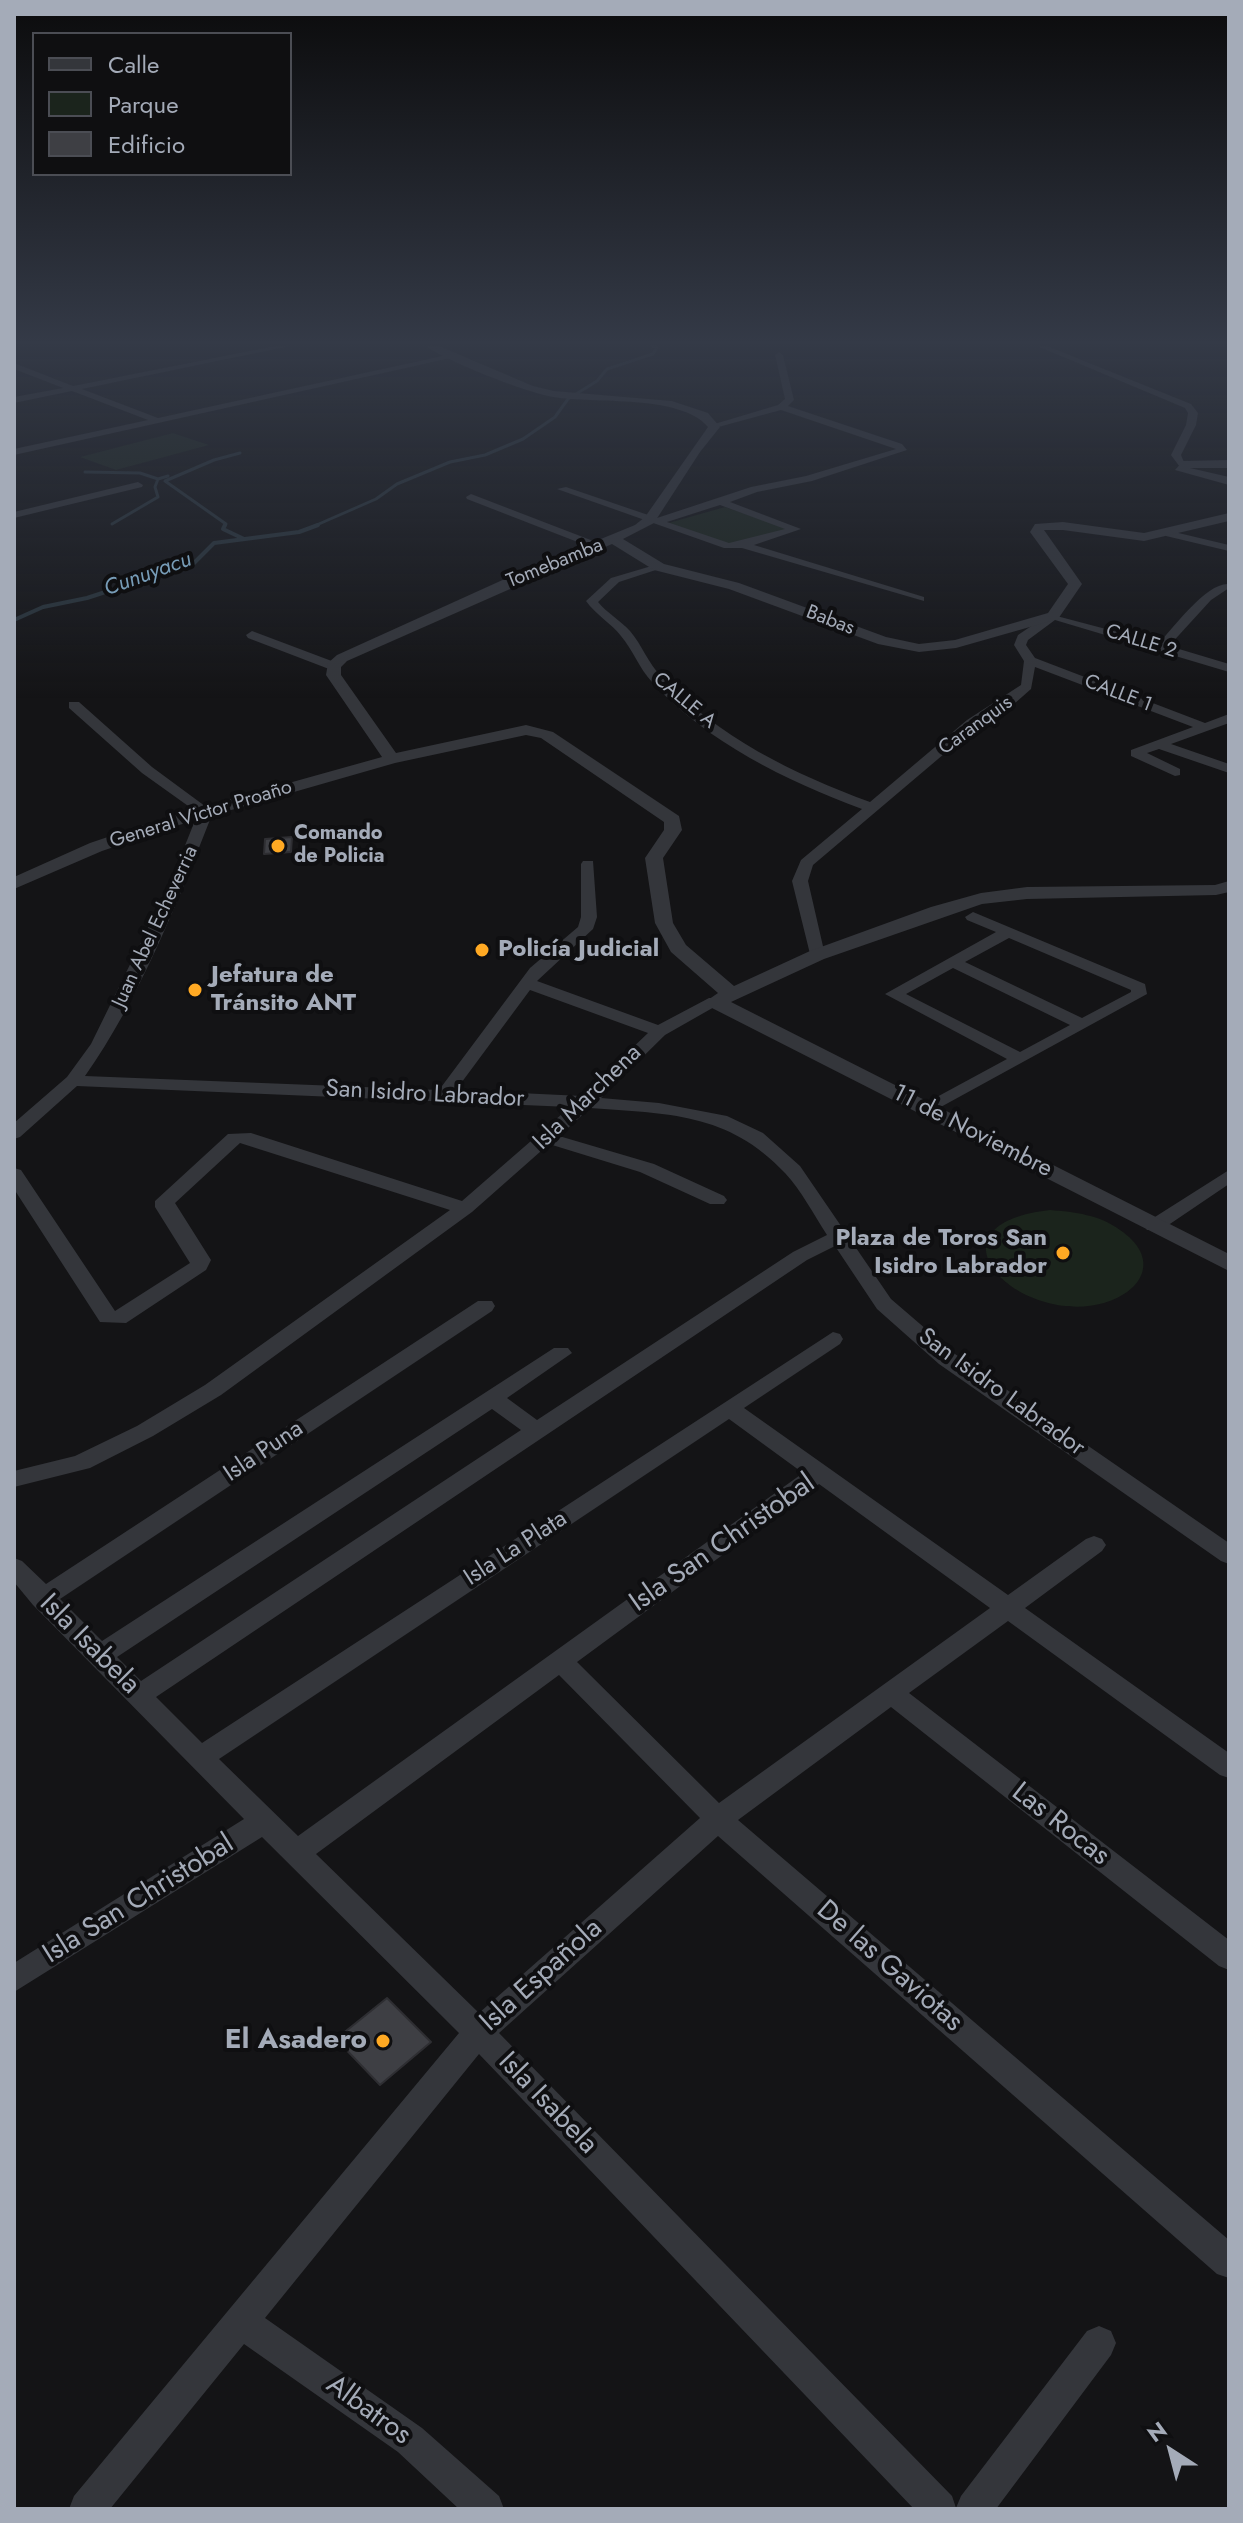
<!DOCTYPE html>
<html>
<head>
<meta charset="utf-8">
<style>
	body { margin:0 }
	#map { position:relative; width:1243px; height:2523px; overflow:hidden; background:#141416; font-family:Jost,sans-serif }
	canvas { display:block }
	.frame { position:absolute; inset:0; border:16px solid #a4abb8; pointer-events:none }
	.legend { position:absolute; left:32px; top:32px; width:260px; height:144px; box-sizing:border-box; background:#0f0f11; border:2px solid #4b4d54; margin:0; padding:10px 14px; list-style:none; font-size:24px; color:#a4abb8 }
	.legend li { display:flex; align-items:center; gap:16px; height:40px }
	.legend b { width:40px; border:2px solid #4b4d54 }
	.north { position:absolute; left:1131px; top:2411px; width:80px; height:80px; -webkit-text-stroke:6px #0f0f11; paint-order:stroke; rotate:324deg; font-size:22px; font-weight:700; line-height:32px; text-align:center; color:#a4abb8 }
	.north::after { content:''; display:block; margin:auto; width:28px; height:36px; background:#a4abb8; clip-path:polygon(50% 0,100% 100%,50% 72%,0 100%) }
</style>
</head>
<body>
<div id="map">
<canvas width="1243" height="2523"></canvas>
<div class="frame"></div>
<ul class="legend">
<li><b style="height:10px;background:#34363b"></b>Calle</li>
<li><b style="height:22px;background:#1b241c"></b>Parque</li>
<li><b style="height:22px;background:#3e3f44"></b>Edificio</li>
</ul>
<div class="north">N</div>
</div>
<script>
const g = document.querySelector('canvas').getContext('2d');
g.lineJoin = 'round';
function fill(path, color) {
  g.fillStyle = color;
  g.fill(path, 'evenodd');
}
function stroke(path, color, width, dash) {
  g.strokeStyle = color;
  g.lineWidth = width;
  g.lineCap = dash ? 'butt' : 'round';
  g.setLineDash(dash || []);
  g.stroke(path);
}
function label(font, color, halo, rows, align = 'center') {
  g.font = font + ' Jost,sans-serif';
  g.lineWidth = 8;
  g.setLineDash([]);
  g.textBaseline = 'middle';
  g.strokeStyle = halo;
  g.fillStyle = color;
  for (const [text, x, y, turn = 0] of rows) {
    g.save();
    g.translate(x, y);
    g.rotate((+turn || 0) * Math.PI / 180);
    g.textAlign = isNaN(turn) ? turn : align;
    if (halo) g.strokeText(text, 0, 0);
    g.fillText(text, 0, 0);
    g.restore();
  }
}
fill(new Path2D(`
	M173 433 209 445 116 470 80 457Z
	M725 507 789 529 730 546 665 524Z
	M1050 1210C1075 1212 1100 1215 1120 1230 1160 1257 1145 1291 1104 1303 1018 1327 918 1225 1050 1210Z`), '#1b241c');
stroke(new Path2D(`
	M85 472 140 473 158 479 168 476
	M112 524 158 497 155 487 158 479
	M224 527 226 524 165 481 214 460 240 453
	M312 527 376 499 397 484 450 462 485 455 523 439 555 417 568 399 597 381 607 369 653 354 657 347 653 346`), '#29343b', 3);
stroke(new Path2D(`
	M225 525 223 529 244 539
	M14 620 43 607 87 598 194 563 214 543 299 532 318 525`), '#29343b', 4);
const building = new Path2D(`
	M292 837 291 852 264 854 265 839Z
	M387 1998 431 2042 380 2085 336 2039Z`);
fill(building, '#3e3f44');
stroke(building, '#2e2e32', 2);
fill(new Path2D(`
	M275 346H290L82 389 158 418 456 353 460 356 14 455V449L148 420 72 391 14 403V397L63 388 14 369V363L73 386Z
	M1037 346H1047L1191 404 1198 413 1196 425 1181 455 1186 467H1180L1171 455 1186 425 1188 413 1185 408Z
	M779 352 783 355 794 400 788 406 902 444 907 450 812 481 757 492 730 502 801 529 754 545 924 597V601L742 548H724L557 489 566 487 657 518 751 487 806 476 896 449 781 410 711 429V425L778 405 785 399 775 355ZM720 505 785 529 729 543 667 522Z
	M138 482 143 485 142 487 14 518V512Z
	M471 494 601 544 602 546 593 548 467 499 466 497Z
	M1170 531 1229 545V551L1166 536 1165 534Z
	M655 565 665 567 619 582 598 602C607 613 620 620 630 631 642 645 648 663 661 676 717 737 794 774 870 802L967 720 1021 685 1024 661 1014 645 1018 635 1049 614 1159 643C1174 627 1207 582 1229 584V588L1211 600 1169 646 1229 664V672L1055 620 1028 640 1026 645 1035 658 1205 723 1229 714V723L1171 744 1229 764V773L1159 749 1147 753 1180 769V775L1175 776 1131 756V750L1193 727 1035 667 1031 689 1014 704 977 726 813 865 808 881 825 955 817 960 811 958 792 881 801 860 862 809C785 780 708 743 652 682 639 668 633 650 621 636 611 623 596 615 586 601L611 578Z
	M252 631 337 663 339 666 329 669 248 638 246 635Z
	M69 702H79L152 767 213 812C179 899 139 1000 85 1076L439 1090 530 968 578 927 581 917V864L583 861H593L597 917 593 929 537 981 658 1025 709 998H721L723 1002 665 1035 601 1098 659 1103 727 1116 763 1133 800 1166 891 1299 955 1354 1229 1543V1564L1221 1561 939 1364 877 1309 835 1246 807 1260 156 1697 202 1743 833 1332 840 1334 843 1339 840 1344 744 1408 1008 1595 1086 1539 1094 1536 1102 1539 1106 1545 1102 1551 1025 1608 1229 1753V1778L1220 1775 1008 1621 909 1693 1229 1940V1970L1219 1966 891 1707 738 1820 1229 2240V2278L1217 2274 718 1836 499 2033 952 2496 956 2508 961 2496 1087 2331 1099 2326 1111 2331 1116 2343 1111 2355 996 2509H914L479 2054 265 2318 422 2428 499 2496 504 2509H459L398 2452 244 2344 110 2509H69L74 2496 459 2033 262 1837 14 1992V1963L244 1819 33 1605 14 1582V1558L22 1561 46 1584 478 1301H492L495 1306 492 1311 60 1599 102 1641 554 1348H568L572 1353 507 1398 537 1420 793 1252 827 1235C814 1215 801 1190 785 1173 728 1112 667 1114 590 1108L559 1136 654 1164 724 1196 727 1200 724 1204H710L640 1172 549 1144 472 1212 221 1395 153 1436 90 1468 14 1487V1471L75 1456 137 1426 205 1385 450 1210 240 1143 175 1203 211 1260 206 1270 126 1323 100 1322 14 1189V1168L21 1170 115 1311 190 1263 155 1207V1201L228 1134 251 1133 462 1201 570 1107 77 1086 20 1137 14 1139V1123L67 1077 91 1044 170 883 198 813 142 773 69 708ZM530 990 648 1033 582 1096 456 1090ZM492 1409 521 1430 141 1681 117 1657ZM729 1419 803 1473 298 1836 219 1759ZM819 1484 990 1608 719 1803 577 1662ZM559 1675 700 1818 479 2013 316 1854Z
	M973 912 1145 984 1147 994 928 1114 919 1109 922 1105 1007 1059 885 994 996 932 967 920 965 917ZM1009 938 1131 990V992L1082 1018 965 962ZM953 968 1070 1025 1020 1052 906 994Z
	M1229 1170V1184L1161 1230H1147L1144 1226 1147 1222Z`), '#34363b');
fill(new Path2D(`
	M426 346H439L533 386 554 391 672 401 708 413 720 427 700 452 654 523 623 539 664 564 739 583 886 637 919 644 955 640 1048 613 1068 584 1030 532 1035 524 1063 522 1144 533 1229 513V521L1144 541 1063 530H1044L1082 584 1058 619 956 648 919 652 878 644 729 589 654 570 612 544 347 661 341 667V675L396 753 526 725 553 732 679 816 682 830 663 858 673 923 686 945 734 986 810 951 931 907 981 893 1027 887 1215 885 1229 881V892L1216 895 1027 899 982 904 824 959 731 1002 1229 1254V1271L708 1006 705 1002 718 993 671 952 655 923 645 858 664 830V822L541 738 526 735 395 763 179 825 102 851 14 889V877L90 843 167 817 382 757 326 675 328 663 337 655 518 573 635 525 645 517 708 427C681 394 594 404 553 397 525 392 448 362 426 346Z
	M1229 460V468H1190L1229 477V485L1175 470 1183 461Z`), '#34363b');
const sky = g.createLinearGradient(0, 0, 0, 699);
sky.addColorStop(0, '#0b0b0c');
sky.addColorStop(0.49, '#343a47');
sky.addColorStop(1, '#343a4700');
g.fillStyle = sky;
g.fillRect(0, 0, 1243, 699);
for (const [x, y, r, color] of [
	[278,846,8,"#ffa923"],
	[482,950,8,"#ffa923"],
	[195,990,8,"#ffa923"],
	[1063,1253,8,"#ffa923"],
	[383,2041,8,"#ffa923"]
]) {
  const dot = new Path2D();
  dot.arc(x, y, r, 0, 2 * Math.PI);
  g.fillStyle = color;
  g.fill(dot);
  stroke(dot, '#0f0f11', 3);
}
label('20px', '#a4abb8', '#0f0f11', [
	["Tomebamba",555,564,-22],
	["Babas",830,621,21],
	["CALLE 2",1141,642,17],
	["CALLE 1",1118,694,21],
	["CALLE A",684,701,40],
	["Caranquis",976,726,-36],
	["General Victor Proaño",201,815,-17],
	["Juan Abel Echeverria",156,927,-65]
]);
label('bold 20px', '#a4abb8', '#0f0f11', [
	["Comando",294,834],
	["de Policia",294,857]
], 'left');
label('italic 22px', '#779cb7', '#0f0f11', [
	["Cunuyacu",148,575,-20]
]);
label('bold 24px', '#a4abb8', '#0f0f11', [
	["Policía Judicial",498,950],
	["Jefatura de",211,976],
	["Tránsito ANT",211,1004],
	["Plaza de Toros San",1047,1239,"right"],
	["Isidro Labrador",1047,1267,"right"]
], 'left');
label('24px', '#a4abb8', '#0f0f11', [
	["San Isidro Labrador",425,1095,3],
	["Isla Marchena",588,1098,-44],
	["11 de Noviembre",972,1132,27],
	["San Isidro Labrador",1001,1393,36],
	["Isla Puna",264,1452,-34],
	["Isla La Plata",516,1549,-33]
]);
label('28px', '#a4abb8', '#0f0f11', [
	["Isla San Christobal",723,1544,-35],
	["Isla Isabela",89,1645,45],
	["Las Rocas",1060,1825,38],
	["Isla San Christobal",139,1900,-32],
	["De las Gaviotas",889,1967,41],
	["Isla Española",542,1976,-42],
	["Isla Isabela",547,2104,46],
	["Albatros",368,2411,36]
]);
label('bold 28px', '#a4abb8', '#0f0f11', [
	["El Asadero",367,2041]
], 'right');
</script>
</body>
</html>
